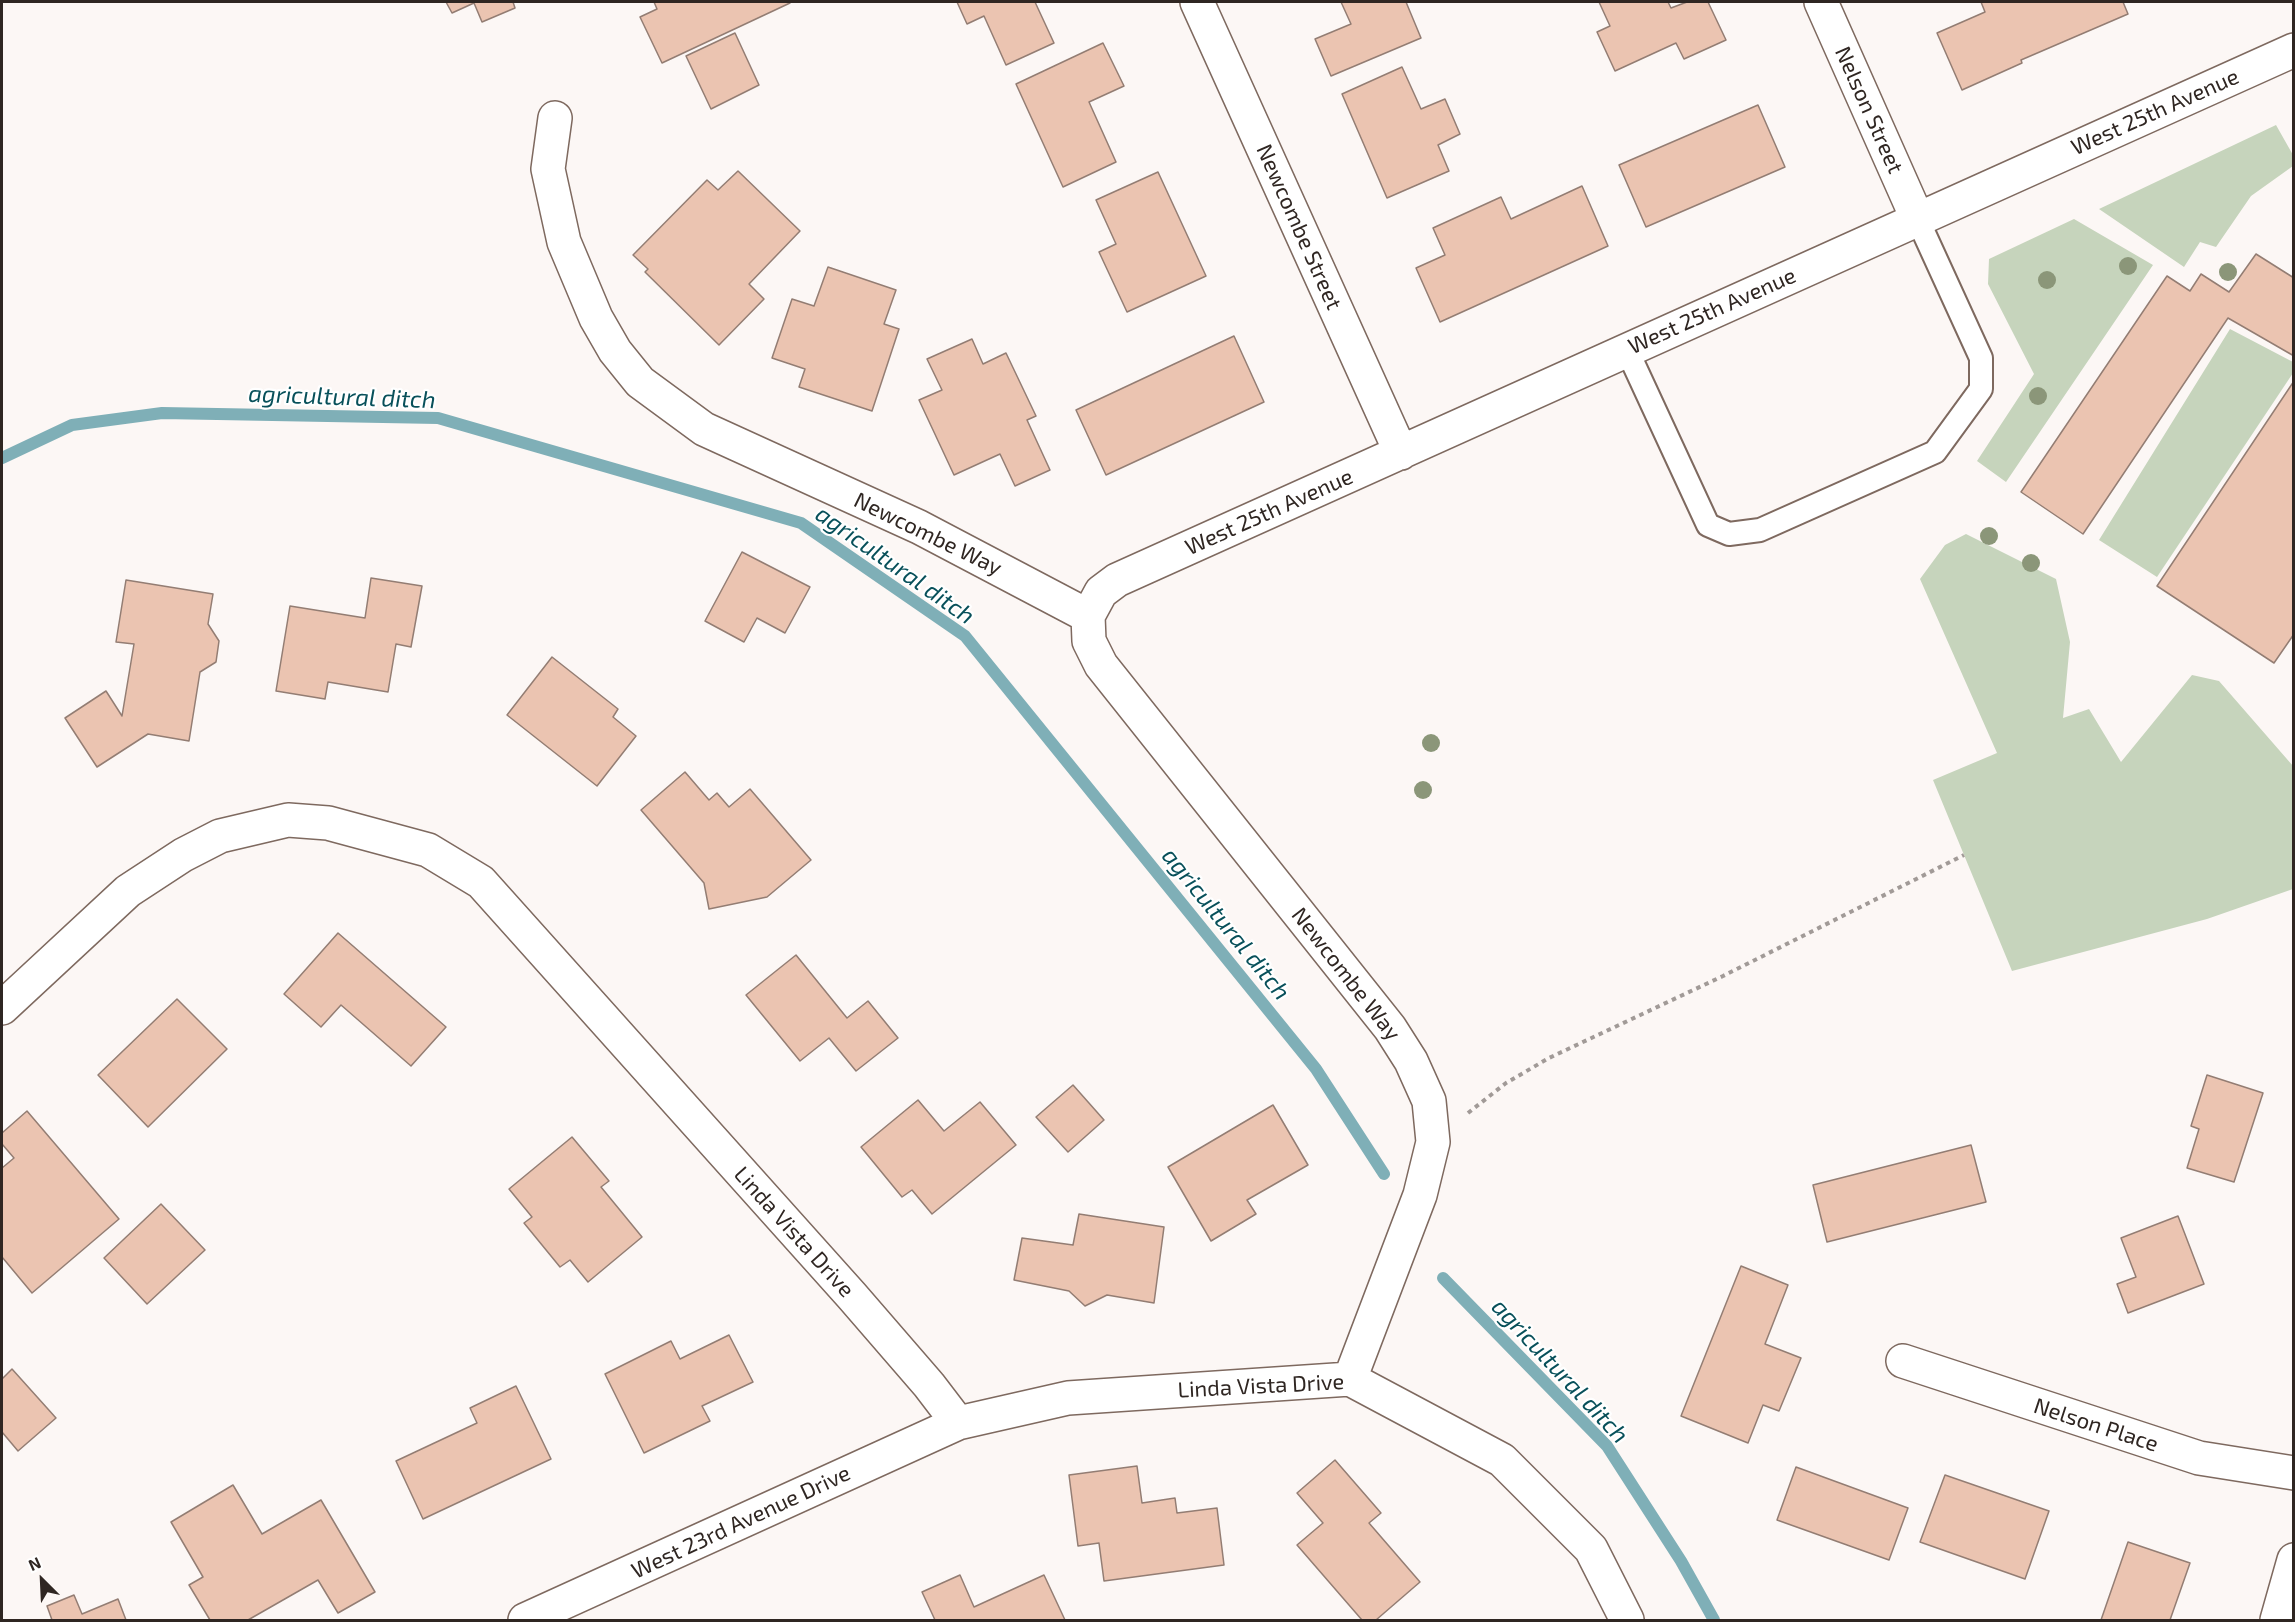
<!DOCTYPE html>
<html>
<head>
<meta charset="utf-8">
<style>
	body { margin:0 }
	#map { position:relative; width:2295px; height:1622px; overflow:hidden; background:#fcf7f5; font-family:"Exo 2",sans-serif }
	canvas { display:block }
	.frame { position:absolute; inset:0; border:3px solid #2f2622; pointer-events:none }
	.north { position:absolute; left:12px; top:1550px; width:60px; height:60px; -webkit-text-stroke:4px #fff; paint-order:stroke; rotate:336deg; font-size:16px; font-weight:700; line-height:24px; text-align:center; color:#2f2622 }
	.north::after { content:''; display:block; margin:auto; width:21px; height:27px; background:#2f2622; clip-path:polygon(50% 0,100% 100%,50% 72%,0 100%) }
</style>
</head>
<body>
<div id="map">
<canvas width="2295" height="1622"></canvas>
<div class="frame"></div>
<div class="north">N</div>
</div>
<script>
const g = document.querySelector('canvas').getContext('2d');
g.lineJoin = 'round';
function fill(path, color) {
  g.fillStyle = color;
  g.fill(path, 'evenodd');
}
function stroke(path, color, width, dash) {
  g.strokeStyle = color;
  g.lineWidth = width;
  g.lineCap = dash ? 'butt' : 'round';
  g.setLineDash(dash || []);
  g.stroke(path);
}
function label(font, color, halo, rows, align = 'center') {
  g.font = font + ' "Exo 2",sans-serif';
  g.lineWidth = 4.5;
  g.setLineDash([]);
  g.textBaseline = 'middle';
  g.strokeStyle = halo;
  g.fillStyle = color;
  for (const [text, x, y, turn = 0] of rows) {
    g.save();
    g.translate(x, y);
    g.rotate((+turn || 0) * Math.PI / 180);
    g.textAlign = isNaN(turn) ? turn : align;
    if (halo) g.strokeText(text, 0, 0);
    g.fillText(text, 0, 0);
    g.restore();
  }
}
fill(new Path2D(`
	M2276 125 2293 155V166L2251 196 2216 247 2200 242 2184 267 2099 209Z
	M2074 219 2153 265 2006 482 1977 461 2034 374 1988 284 1989 259Z
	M2230 329 2293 362V373L2157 577 2099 540Z
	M1966 534 2056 579 2070 642 2063 718 2089 709 2121 762 2192 675 2219 681 2293 766V889L2207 919 2012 971 1933 780 1997 753 1920 579 1945 545Z`), '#c6d4bc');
stroke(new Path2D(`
	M2 458 72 425 162 413 438 418 801 523 965 636 1316 1069 1384 1174
	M1443 1278 1607 1446 1681 1561 1714 1620`), '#7fafb7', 12);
const building = new Path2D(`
	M446 2H513L515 8 482 22 474 3 452 13Z
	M654 2H789L790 3 662 63 640 17 657 9Z
	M957 2H1035L1054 43 1006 65 984 16 967 24Z
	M1341 2H1406L1421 38 1331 76 1315 39 1351 24Z
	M1599 2H1668L1671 8 1687 2H1708L1726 40 1684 59 1676 43 1615 71 1597 32 1610 26Z
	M1981 2H2123L2128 14 2021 60 2022 63 1962 90 1937 33 1985 12Z
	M735 33 759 85 711 109 686 56Z
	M1103 43 1124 86 1089 102 1116 162 1063 187 1016 84Z
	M1402 67 1421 109 1445 99 1460 134 1438 145 1449 171 1387 198 1342 94Z
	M1758 105 1785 167 1646 227 1619 165Z
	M738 171 800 231 749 284 764 299 719 345 645 272 648 269 633 255 707 180 718 190Z
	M1158 172 1206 276 1127 312 1099 252 1116 244 1096 200Z
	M1582 186 1608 246 1440 322 1416 268 1445 255 1433 228 1501 197 1511 219Z
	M2256 254 2294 278V356L2228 318 2083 534 2021 492 2167 276 2190 291 2201 274 2229 292Z
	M828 267 896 290 884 324 899 329 872 411 799 387 805 369 772 358 792 299 814 306Z
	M1234 336 1264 402 1106 475 1076 410Z
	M972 339 983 364 1006 353 1036 416 1027 420 1050 470 1015 486 1000 454 954 475 919 400 942 390 927 359Z
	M2294 381V634L2274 663 2157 586Z
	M742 552 810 587 785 633 757 618 744 642 705 621Z
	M371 578 422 586 411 647 396 644 388 692 328 682 325 699 276 691 290 606 365 618Z
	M126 580 213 594 208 624 219 641 216 662 200 672 189 741 148 734 97 767 65 718 106 691 122 716 134 644 116 642Z
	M552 657 618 709 613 717 636 736 597 786 507 715Z
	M685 772 709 800 717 793 729 807 750 789 811 860 767 897 709 909 704 883 641 810Z
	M338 933 446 1027 411 1066 341 1005 321 1027 284 994Z
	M796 955 847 1018 868 1001 898 1038 856 1071 829 1038 800 1061 746 995Z
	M177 999 227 1049 148 1127 98 1075Z
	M2207 1075 2263 1093 2234 1182 2187 1168 2199 1129 2191 1126Z
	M1073 1085 1104 1120 1068 1152 1036 1117Z
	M918 1100 944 1131 980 1102 1016 1145 932 1214 912 1190 902 1197 861 1147Z
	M1273 1105 1308 1165 1247 1200 1256 1214 1211 1241 1168 1167Z
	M27 1111 119 1219 32 1293 2 1257V1168L14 1158 2 1144V1133Z
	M572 1137 609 1181 601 1187 642 1237 588 1282 570 1260 560 1267 524 1223 532 1217 509 1189Z
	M1971 1145 1986 1202 1827 1242 1813 1185Z
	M161 1204 205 1250 147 1304 104 1258Z
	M1079 1214 1164 1227 1154 1303 1107 1295 1085 1306 1069 1291 1014 1280 1022 1238 1073 1245Z
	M2178 1216 2204 1284 2128 1313 2117 1284 2136 1277 2121 1238Z
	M1741 1266 1788 1285 1765 1344 1801 1358 1779 1411 1763 1405 1748 1443 1681 1416Z
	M729 1335 753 1382 702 1406 710 1421 644 1453 605 1374 671 1341 680 1359Z
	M12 1369 56 1418 18 1451 2 1432V1379Z
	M516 1386 551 1459 423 1519 396 1461 477 1423 470 1408Z
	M1335 1460 1381 1513 1369 1523 1420 1582 1376 1620H1362L1297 1545 1323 1523 1297 1493Z
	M1137 1466 1142 1503 1175 1498 1177 1513 1217 1508 1224 1565 1104 1581 1099 1543 1078 1546 1069 1475Z
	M1796 1467 1908 1508 1889 1560 1777 1520Z
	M1945 1475 2049 1511 2025 1579 1920 1542Z
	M233 1485 262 1534 321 1500 375 1592 338 1613 318 1580 248 1620H210L189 1585 203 1577 171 1522Z
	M2128 1542 2190 1563 2170 1620H2101Z
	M960 1575 974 1607 1044 1575 1065 1620H935L922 1592Z
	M74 1595 82 1614 118 1599 126 1620H52L47 1606Z`);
fill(building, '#ebc4b1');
stroke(building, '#937d73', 1.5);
const lane = new Path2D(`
	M1627 350 1708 525 1729 534 1760 530 1935 452 1981 389V358L1917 218`);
const street = new Path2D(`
	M1197 2 1401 453
	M1821 2 1917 218
	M555 118 548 169 564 242 596 318 615 351 640 382 704 429 919 527 1088 616
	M2 1008 128 891 183 855 220 836 288 820 328 823 428 850 481 882 852 1296 929 1385 958 1423
	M1903 1361 2199 1458 2294 1473
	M1350 1379 1420 1195 1433 1142 1429 1101 1411 1061 1390 1028 1101 665 1089 641 1088 616 1101 592 1117 580 2294 50
	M525 1620 958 1423 1068 1398 1350 1379 1502 1460 1591 1549 1627 1620
	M2277 1620 2294 1560`);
stroke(lane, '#7e695f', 26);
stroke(street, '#7e695f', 36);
stroke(new Path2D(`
	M1468 1113 1506 1083 1549 1058 1723 976 1964 855`), '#a19a97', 4, [4.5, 4.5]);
stroke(lane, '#fff', 22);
stroke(street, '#fff', 33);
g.fillStyle = '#8b9679';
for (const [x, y] of [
	[2128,266],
	[2228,272],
	[2047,280],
	[2038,396],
	[1989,536],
	[2031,563],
	[1431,743],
	[1423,790]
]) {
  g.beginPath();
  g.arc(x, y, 9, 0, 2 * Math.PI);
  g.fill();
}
label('22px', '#2f2622', '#fff', [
	["Nelson Street",1869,110,66],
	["West 25th Avenue",2155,112,-24],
	["Newcombe Street",1299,227,66],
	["West 25th Avenue",1712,311,-24],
	["West 25th Avenue",1269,512,-24],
	["Newcombe Way",928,534,26],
	["Newcombe Way",1346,974,52],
	["Linda Vista Drive",794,1232,48],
	["Linda Vista Drive",1261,1386,-3],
	["Nelson Place",2096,1425,18],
	["West 23rd Avenue Drive",741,1522,-25]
]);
label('italic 24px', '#08505a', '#fff', [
	["agricultural ditch",342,397,2],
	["agricultural ditch",895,565,35],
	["agricultural ditch",1226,924,51],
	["agricultural ditch",1560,1371,47]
]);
</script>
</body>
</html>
